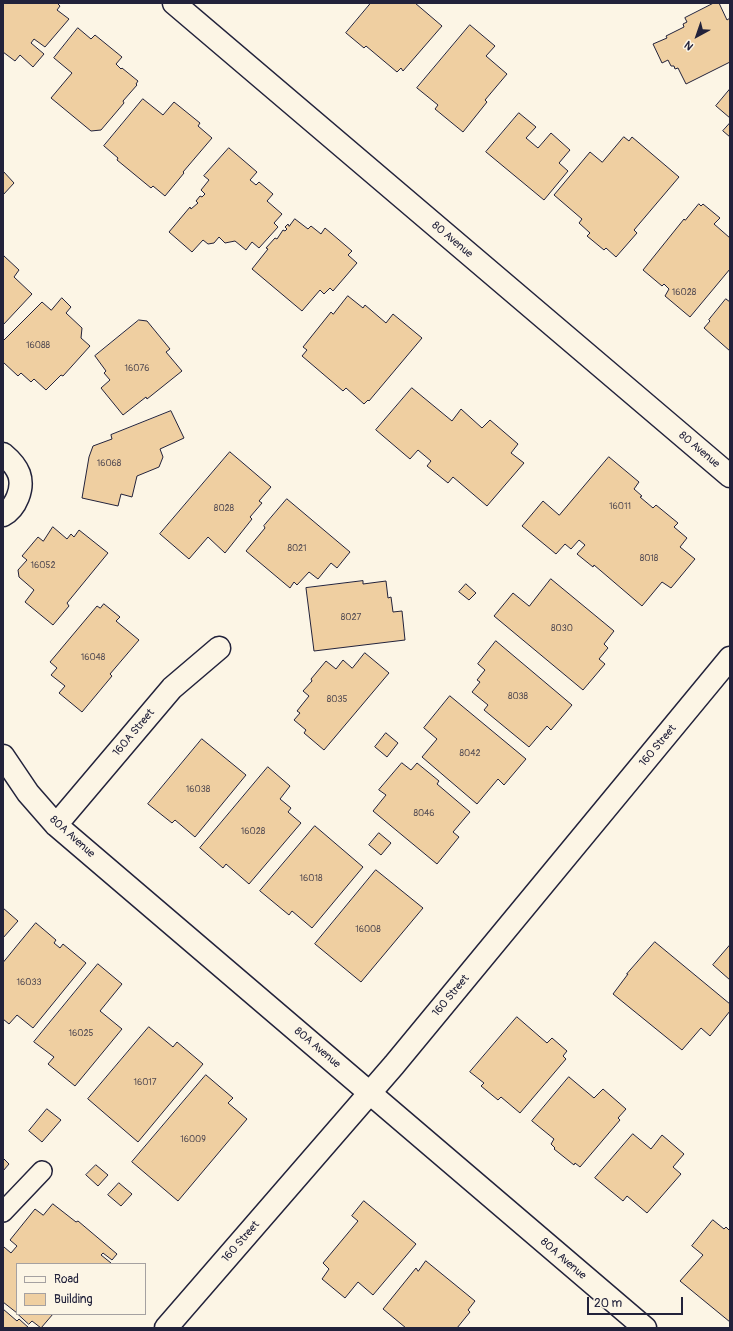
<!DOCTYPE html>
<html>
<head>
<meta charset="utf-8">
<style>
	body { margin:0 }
	#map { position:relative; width:733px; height:1331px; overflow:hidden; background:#fcf5e5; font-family:Pangolin,sans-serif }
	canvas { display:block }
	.frame { position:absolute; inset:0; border:4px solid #22223b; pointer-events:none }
	.legend { position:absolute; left:16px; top:1263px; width:130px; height:52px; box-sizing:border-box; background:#fcf5e5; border:1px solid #a5a1a1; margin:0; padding:5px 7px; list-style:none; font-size:12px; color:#22223b }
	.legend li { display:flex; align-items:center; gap:8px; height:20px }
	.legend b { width:20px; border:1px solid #a5a1a1 }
	.north { position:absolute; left:677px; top:16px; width:40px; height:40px; -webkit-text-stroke:3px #fcf5e5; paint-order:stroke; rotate:220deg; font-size:11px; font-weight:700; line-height:16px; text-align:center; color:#22223b }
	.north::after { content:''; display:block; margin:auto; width:14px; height:18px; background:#22223b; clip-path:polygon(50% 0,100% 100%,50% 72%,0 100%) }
	.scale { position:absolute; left:587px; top:1297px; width:96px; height:18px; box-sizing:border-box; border:2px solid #22223b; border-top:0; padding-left:5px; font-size:12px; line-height:14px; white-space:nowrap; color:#22223b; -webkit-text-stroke:3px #fcf5e5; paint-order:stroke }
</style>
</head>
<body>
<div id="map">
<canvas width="733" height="1331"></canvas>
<div class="frame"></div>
<ul class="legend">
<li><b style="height:5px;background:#fcf5e5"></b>Road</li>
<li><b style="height:11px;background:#efcfa1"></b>Building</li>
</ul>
<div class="north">N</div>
<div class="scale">20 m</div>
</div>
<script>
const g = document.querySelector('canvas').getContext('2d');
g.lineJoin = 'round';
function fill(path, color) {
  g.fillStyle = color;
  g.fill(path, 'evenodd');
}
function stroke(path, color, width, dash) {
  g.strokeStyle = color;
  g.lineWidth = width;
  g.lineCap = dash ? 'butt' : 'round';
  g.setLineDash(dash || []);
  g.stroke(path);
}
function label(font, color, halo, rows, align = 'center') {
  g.font = font + ' Pangolin,sans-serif';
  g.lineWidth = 3;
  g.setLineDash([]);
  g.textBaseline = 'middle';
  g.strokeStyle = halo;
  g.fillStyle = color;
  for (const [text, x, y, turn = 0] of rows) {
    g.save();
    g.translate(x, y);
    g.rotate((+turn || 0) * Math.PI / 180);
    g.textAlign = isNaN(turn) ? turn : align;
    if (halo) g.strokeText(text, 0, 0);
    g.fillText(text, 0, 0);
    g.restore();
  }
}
const building = new Path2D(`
	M3 3H57L60 6 57 10 69 19 45 47 34 39 31 43 44 54 33 67 20 55 15 61 3 52Z
	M371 3H415L442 26 403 71 401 68 397 72 366 46 364 48 346 33Z
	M714 3H719L727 20 730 18V62L686 84 678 68 675 69 674 66H671L668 60 662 63 653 44 667 38 666 36 684 27 683 24 687 22 685 18Z
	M470 25 495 46 486 56 507 74 485 100 487 102 463 132 435 109 438 105 417 88Z
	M78 28 91 39 95 35 122 57 116 64 121 69 122 68 138 81 136 84 137 85 123 101 124 103 101 130 91 131 51 98 72 73 54 58Z
	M730 89V118L716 106Z
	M143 99 163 115 174 102 200 123 198 126 212 138 183 172 184 173 165 196 153 186 151 188 117 160 118 158 104 146Z
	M519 113 536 127 526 138 538 148 551 133 570 150 559 163 568 171 544 200 486 152Z
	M730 123V137L723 131Z
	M624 137 629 141 632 137 679 177 634 230 637 233 616 257 606 248 604 250 587 236 590 233 579 223 582 219 554 195 590 152 602 162Z
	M229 148 257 172 250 180 256 185 259 182 273 194 267 201 282 214 274 223 278 227 259 248 252 242 246 250 235 241 225 243 219 237 214 243 208 244 203 240 192 252 169 232 190 207 191 209 198 203 196 201 200 196 202 197 205 194 201 190 209 180 204 176Z
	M3 171 14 183 3 195Z
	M699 204 701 206 703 204 720 218 714 224 730 238V269L690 317 665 296 669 289 664 284 662 286 643 270 684 219 685 220Z
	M295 219 308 229 311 226 321 234 325 228 352 251 348 255 357 263 333 291 330 288 324 294 320 290 302 311 252 269 268 249 266 248 275 238 277 239 283 230 285 231 287 229 285 227 288 224 289 226Z
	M4 256 19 270 14 277 32 294 3 325V258Z
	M348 296 363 308 365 305 386 323 393 314 422 338 369 401 368 400 364 404 346 388 343 391 302 356 307 350 303 347 331 312 333 314Z
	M62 298 71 307 66 313 82 328 81 338 90 346 63 376 61 375 46 390 34 379 31 382 21 373 18 376 3 362V341L42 302 51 310Z
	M726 299 730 302V351L704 328 710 321 709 320Z
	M139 320 147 321 170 349 166 352 182 371 147 399 146 397 123 415 101 388 110 380 104 373 106 371 95 356Z
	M412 388 452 421 461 409 482 428 490 420 518 444 511 453 524 463 487 506 453 477 448 483 427 466 431 461 418 450 410 459 376 430Z
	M171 411 184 438 160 449 163 457 159 467 137 476 132 497 121 494 118 506 82 498 89 457 93 446 112 439 111 435Z
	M230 452 271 487 259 501 262 503 250 517 252 519 225 553 208 537 189 559 160 534Z
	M609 457 639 482 634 489 642 496 640 497 653 508 656 505 678 523 674 527 687 538 680 547 695 559 671 588 662 582 642 606 594 565 593 567 577 554 585 545 579 540 571 549 565 544 556 554 522 526 543 501 559 515Z
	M287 499 350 552 337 568 331 563 318 579 309 572 297 585 294 582 290 588 246 551 265 528 264 526Z
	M53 527 67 539 71 534 74 537 79 530 108 553 67 603 69 606 53 625 25 602 34 590 19 577 18 570 27 560 22 556 38 537 43 541Z
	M551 579 614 631 604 644 608 648 599 659 605 664 583 690 494 616 513 593 529 606Z
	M363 581V584L386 581 388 598 391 597 393 612 402 611 405 640 314 651 306 588Z
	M466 584 476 593 469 600 459 592Z
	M104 604 120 617 116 621 139 640 110 674 112 676 82 712 59 693 65 686 51 675 57 668 50 662 97 606 100 608Z
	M496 641 572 705 551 730 547 726 529 747 484 710 488 705 472 692 480 682 477 680 485 670 478 664Z
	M365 653 389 673 324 750 304 733 306 730 294 720 300 713 297 711 309 696 303 691 312 681 311 679 326 661 336 669 343 660 352 668Z
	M450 696 526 759 504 785 498 779 477 804 422 757 437 739 424 728Z
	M386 733 398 743 387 757 375 747Z
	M202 739 246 775 195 837 175 820 172 823 148 804Z
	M402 763 411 770 417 763 439 781 437 784 470 812 453 832 459 837 437 864 373 811 386 795 379 790Z
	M268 767 290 786 280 799 291 808 288 812 301 823 249 884 226 864 223 868 200 848Z
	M315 826 363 867 312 928 292 911 289 915 260 891Z
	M379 833 391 843 381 855 369 845Z
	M376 870 423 908 361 982 315 944Z
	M3 908 18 921 3 938Z
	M36 923 56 940 54 943 60 948 63 944 86 963 33 1028 17 1015 9 1024 3 1019V963Z
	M655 942 730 1004V1011L710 1036 701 1028 682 1050 613 994 628 974H627Z
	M730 945V980L713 965Z
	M98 964 122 984 100 1011 122 1029 75 1086 48 1064 54 1057 34 1042Z
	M517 1017 547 1043 552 1038 567 1051 563 1056 566 1059 520 1113 501 1097 498 1100 481 1086 484 1083 470 1072Z
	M149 1027 173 1047 177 1042 203 1064 138 1142 88 1099Z
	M206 1075 233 1098 228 1103 247 1119 178 1201 132 1162Z
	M569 1077 594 1098 603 1089 626 1109 618 1118 620 1120 580 1167 575 1163 574 1165 554 1149 555 1148 551 1144 554 1139 532 1121Z
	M47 1109 61 1120 42 1142 29 1131Z
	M633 1134 651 1149 662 1135 684 1154 673 1167 681 1174 647 1213 627 1196 623 1201 595 1178Z
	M3 1158 9 1164 3 1171Z
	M96 1165 108 1175 98 1186 86 1175Z
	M119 1183 132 1194 121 1206 108 1195Z
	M364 1201 416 1244 373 1295 358 1282 345 1298 322 1279 329 1269 323 1263 358 1221 352 1216Z
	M53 1204 76 1222 78 1221 117 1254 112 1260 103 1253 101 1255 111 1263 110 1264H17V1313L3 1302V1248L4 1247 11 1253 17 1246 10 1240 35 1209 43 1215Z
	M713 1220 724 1229 726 1227 730 1231V1322L680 1281 703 1255 692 1246Z
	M426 1261 475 1301 468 1310 470 1312 457 1328H406L383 1309 416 1268 418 1271Z
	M3 1309 17 1321 19 1319 29 1328H3Z
	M18 1314H53L41 1328 32 1321 29 1324Z`);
fill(building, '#efcfa1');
stroke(building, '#22223b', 1);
const lane = new Path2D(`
	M3 1212 42 1171`);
const street = new Path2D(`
	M3 454C9 459 16 466 19 474 24 488 16 508 3 515
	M3 756 28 793 56 825 645 1328
	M56 825 172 688 219 648`);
const secondary = new Path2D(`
	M174 3 730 476
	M166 1328 394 1065 730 658`);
stroke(lane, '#22223b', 22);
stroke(street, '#22223b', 25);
stroke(secondary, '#22223b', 25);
stroke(lane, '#fcf5e5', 19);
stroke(street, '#fcf5e5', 22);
stroke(secondary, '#fcf5e5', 22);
label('9px', '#554d54', null, [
	["16028",684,293],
	["16088",38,346],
	["16076",137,369],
	["16068",109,464],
	["16011",620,507],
	["8028",224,509],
	["8021",297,549],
	["8018",649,559],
	["16052",43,566],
	["8027",351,618],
	["8030",562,629],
	["16048",93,658],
	["8038",518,697],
	["8035",337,700],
	["8042",470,754],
	["16038",198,790],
	["8046",424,814],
	["16028",253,832],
	["16018",311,879],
	["16008",368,930],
	["16033",29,983],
	["16025",81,1034],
	["16017",145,1083],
	["16009",193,1140]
]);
label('11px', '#22223b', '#fcf5e5', [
	["80 Avenue",452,240,40],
	["80 Avenue",699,450,40],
	["160A Street",134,733,-50],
	["160 Street",658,746,-50],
	["80A Avenue",72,837,42],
	["160 Street",451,996,-50],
	["80A Avenue",317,1048,40],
	["160 Street",241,1242,-49],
	["80A Avenue",563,1259,41]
]);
</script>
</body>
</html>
